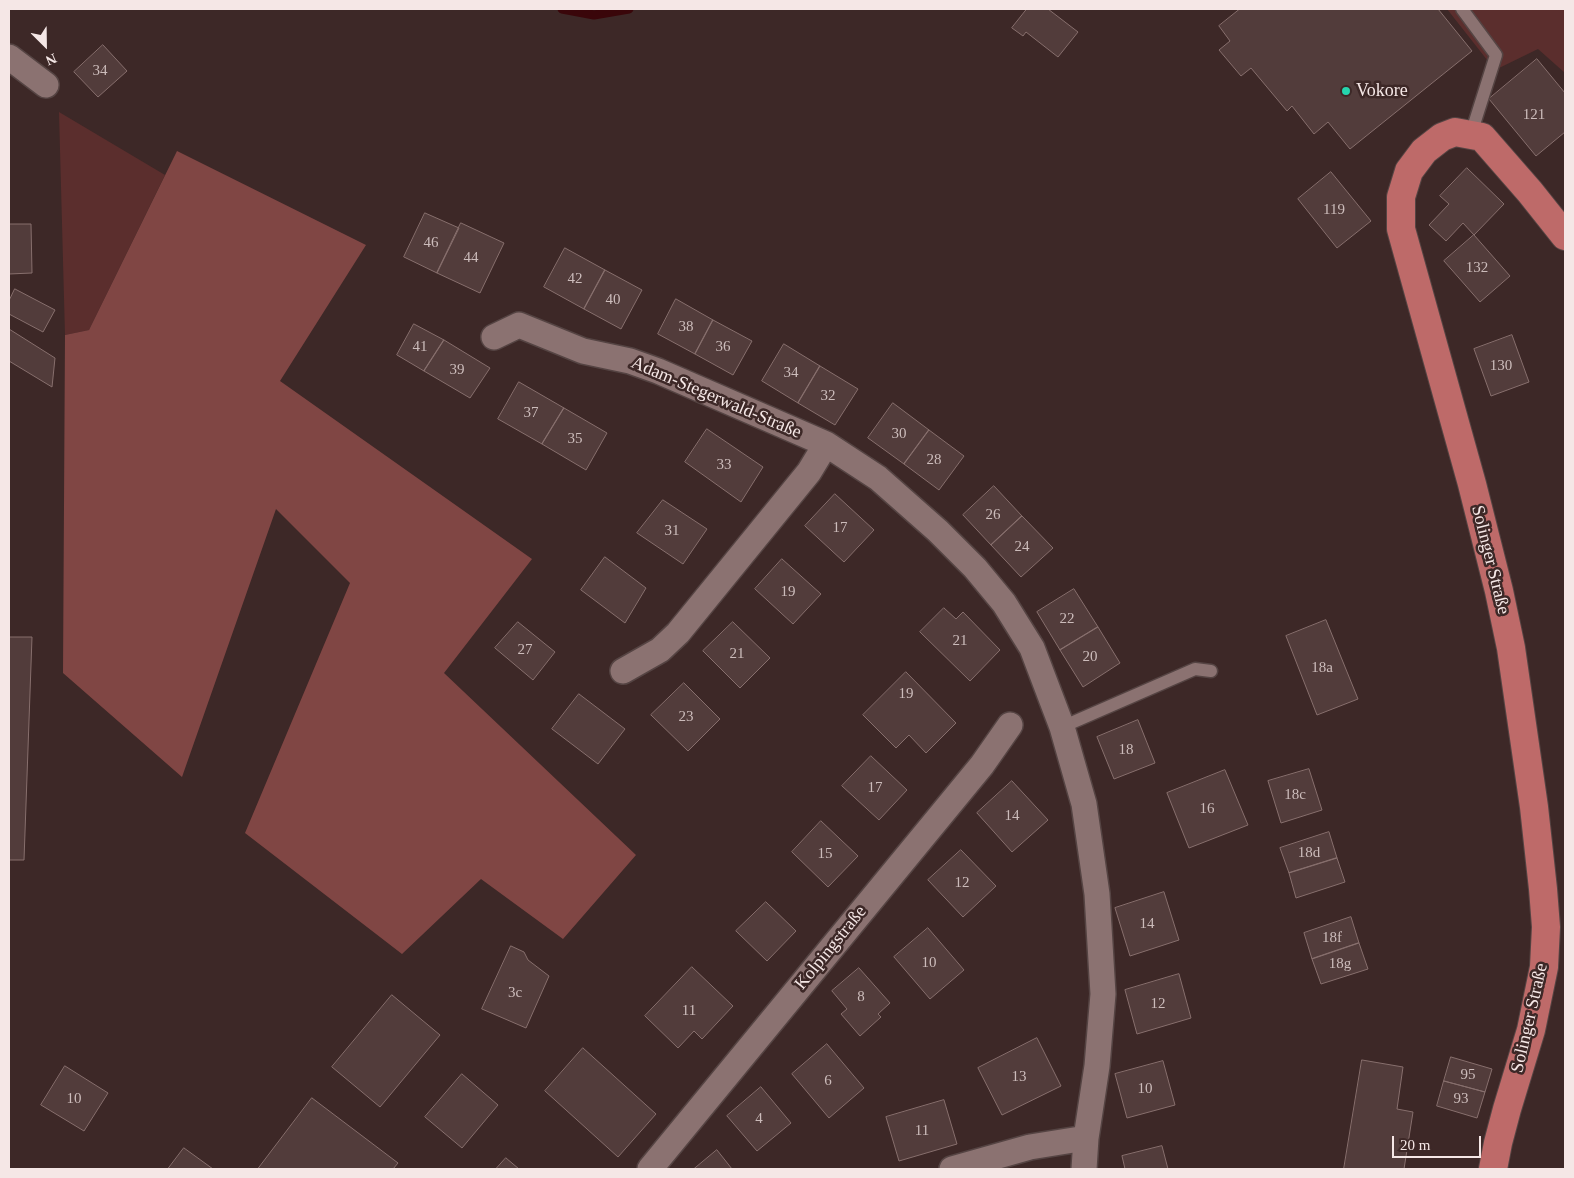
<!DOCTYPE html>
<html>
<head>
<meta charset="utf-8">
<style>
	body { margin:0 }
	#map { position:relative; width:1574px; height:1178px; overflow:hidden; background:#3d2827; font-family:"Times New Roman",serif }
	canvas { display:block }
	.frame { position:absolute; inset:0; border:10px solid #f5e7e6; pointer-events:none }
	.north { position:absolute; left:20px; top:20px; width:50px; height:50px; -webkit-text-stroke:4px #3d2827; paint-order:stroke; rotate:157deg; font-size:14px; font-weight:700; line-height:20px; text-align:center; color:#f5e7e6 }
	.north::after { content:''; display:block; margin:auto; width:18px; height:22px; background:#f5e7e6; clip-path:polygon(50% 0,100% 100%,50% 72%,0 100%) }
	.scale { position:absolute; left:1392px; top:1136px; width:89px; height:22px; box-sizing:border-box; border:2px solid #f5e7e6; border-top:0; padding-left:6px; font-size:15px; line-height:18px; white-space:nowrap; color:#f5e7e6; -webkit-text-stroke:4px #3d2827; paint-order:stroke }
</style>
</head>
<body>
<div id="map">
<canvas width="1574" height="1178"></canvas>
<div class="frame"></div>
<div class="north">N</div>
<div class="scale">20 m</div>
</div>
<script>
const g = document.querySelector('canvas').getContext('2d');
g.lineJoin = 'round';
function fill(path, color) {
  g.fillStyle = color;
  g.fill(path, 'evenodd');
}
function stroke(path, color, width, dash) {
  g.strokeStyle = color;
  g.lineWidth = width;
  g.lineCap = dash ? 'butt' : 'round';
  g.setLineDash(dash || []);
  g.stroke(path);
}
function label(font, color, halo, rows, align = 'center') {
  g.font = font + ' "Times New Roman",serif';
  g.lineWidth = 5;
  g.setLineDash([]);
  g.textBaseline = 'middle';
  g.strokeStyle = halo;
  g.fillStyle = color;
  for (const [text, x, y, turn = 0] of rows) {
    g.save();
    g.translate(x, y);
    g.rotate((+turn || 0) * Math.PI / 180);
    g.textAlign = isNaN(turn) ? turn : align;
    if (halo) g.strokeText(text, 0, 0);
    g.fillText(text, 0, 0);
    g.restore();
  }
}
fill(new Path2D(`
	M1447 9H1565V73L1538 49 1495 70Z
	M59 112 165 175 89 330 65 335Z`), '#5b2e2d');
fill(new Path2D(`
	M177 151 366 245 280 381 532 559 444 673 636 855 563 939 481 879 402 954 245 833 350 583 276 509 182 777 63 673 65 335 89 330Z`), '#804644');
stroke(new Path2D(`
	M562 9 594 15 629 9`), '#3a060a', 9);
const building = new Path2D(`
	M1027 9H1048L1078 32 1058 57 1026 32 1023 36 1012 28Z
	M1240 9H1438L1472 51 1350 149 1328 122 1314 134 1292 106 1287 111 1251 68 1241 76 1219 50 1230 41 1219 26Z
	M103 45 127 71 98 97 74 72Z
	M1537 59 1565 93V132L1536 156 1489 99Z
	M1467 168 1504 204 1474 235 1463 223 1446 241 1429 225 1449 204 1440 196Z
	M1331 172 1371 221 1337 248 1298 199Z
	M425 213 459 228 437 273 404 257Z
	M461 223 504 243 480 293 437 273Z
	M9 224H31L32 273 9 274Z
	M1474 235 1510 276 1480 302 1444 261Z
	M565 248 605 270 584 309 544 287Z
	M605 270 642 290 621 329 584 309Z
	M15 289 55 310 43 332 9 314V301Z
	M676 299 713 320 695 354 658 334Z
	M713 320 752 341 733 375 695 354Z
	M414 324 444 340 424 371 397 355Z
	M9 329 55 358 52 387 9 361Z
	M1512 335 1529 382 1491 396 1474 349Z
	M444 340 490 368 470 398 424 371Z
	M784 344 820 366 798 403 762 381Z
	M820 366 858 389 835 425 798 403Z
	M519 382 564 408 542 444 498 419Z
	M893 403 929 430 904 464 868 438Z
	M564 408 607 433 586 470 542 444Z
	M707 429 763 467 741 502 685 462Z
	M929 430 964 456 939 490 904 464Z
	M994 486 1022 516 991 545 963 515Z
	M835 494 874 530 844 562 805 526Z
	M663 500 707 529 683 564 637 533Z
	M1022 516 1053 548 1021 577 991 545Z
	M605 557 646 588 625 623 581 590Z
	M782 559 821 594 793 624 755 589Z
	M1074 589 1098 627 1060 650 1037 612Z
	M944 608 956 619 963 612 1000 650 970 681 920 632Z
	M1326 620 1358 699 1317 715 1286 636Z
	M518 622 555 652 533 680 495 648Z
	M733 622 770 658 740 688 703 651Z
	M1098 627 1120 663 1083 687 1060 650Z
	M9 637H32L24 860H9Z
	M906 672 956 723 926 753 909 735 896 748 863 715Z
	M684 683 720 719 688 751 651 715Z
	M579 694 625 729 598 764 552 729Z
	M1138 720 1155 763 1114 779 1097 737Z
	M871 756 907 790 879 820 842 786Z
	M1309 769 1322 810 1281 823 1268 781Z
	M1225 770 1248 825 1189 848 1167 793Z
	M1012 781 1048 820 1012 852 977 813Z
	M821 821 858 856 828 887 792 852Z
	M1329 832 1337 858 1289 873 1280 848Z
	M961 850 996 886 963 917 928 880Z
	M1337 858 1345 882 1296 898 1289 873Z
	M1164 892 1179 940 1130 956 1115 908Z
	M766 902 796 931 767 961 736 931Z
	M1351 917 1359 943 1312 959 1304 933Z
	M928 928 964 970 930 999 894 957Z
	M1359 943 1368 969 1321 984 1312 959Z
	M511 946 524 952 528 960 549 976 526 1028 482 1009Z
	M692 967 733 1006 702 1039 694 1031 678 1048 645 1016Z
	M859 968 890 1003 878 1014 881 1017 860 1036 841 1014 847 1009 832 991Z
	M1179 974 1191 1018 1137 1034 1125 990Z
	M392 995 440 1035 380 1107 332 1067Z
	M1037 1038 1061 1086 1002 1115 978 1068Z
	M827 1044 864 1088 829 1118 792 1074Z
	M583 1048 656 1114 618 1157 545 1091Z
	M1451 1057 1492 1069 1485 1092 1444 1081Z
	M1362 1060 1403 1067 1397 1109 1413 1112 1404 1169H1344Z
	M1163 1061 1175 1105 1127 1118 1115 1074Z
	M65 1066 108 1093 84 1131 41 1105Z
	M462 1074 498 1105 462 1148 425 1117Z
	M1444 1081 1485 1092 1477 1118 1437 1106Z
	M761 1087 791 1123 757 1151 727 1116Z
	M312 1098 398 1163 393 1169H258Z
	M944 1100 957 1144 899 1161 886 1117Z
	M1162 1146 1168 1169H1125L1122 1156Z
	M184 1148 213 1169H168Z
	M717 1150 732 1169H694Z
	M506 1158 519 1169H496Z`);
fill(building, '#523c3b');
stroke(building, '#876f6d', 1);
const lane = new Path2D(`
	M1462 9 1496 55 1471 134
	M1062 727 1195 669 1211 671`);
const street = new Path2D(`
	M9 57 46 85
	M494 337 519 325 583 351 630 361 658 371 826 444 878 478 938 531 975 568 1004 603 1032 648 1062 727 1084 804 1097 894 1103 994 1097 1066 1086 1138 1084 1169
	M623 671 660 650 678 633 809 472 826 444
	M650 1169 982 765 1010 725
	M952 1169 1030 1147 1086 1138`);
const primary = new Path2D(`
	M1493 1169 1498 1143 1507 1109 1531 1030 1544 967 1546 927 1543 889 1534 807 1511 648 1499 591 1472 484 1401 229V197L1409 171 1424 151 1442 137 1455 132 1482 137 1530 192 1565 236`);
stroke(lane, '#554443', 15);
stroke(street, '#554443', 28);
stroke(primary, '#554443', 30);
stroke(lane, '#8b7271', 12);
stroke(street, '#8b7271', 25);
stroke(primary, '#be6a69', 28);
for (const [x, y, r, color] of [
	[1346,91,5,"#25d5ae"]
]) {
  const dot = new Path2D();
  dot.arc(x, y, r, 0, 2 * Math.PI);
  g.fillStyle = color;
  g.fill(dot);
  stroke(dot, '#3d2827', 2);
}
label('15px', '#ccbcbb', null, [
	["34",100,71],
	["121",1534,115],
	["119",1334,210],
	["46",431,243],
	["44",471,258],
	["132",1477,268],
	["42",575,279],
	["40",613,300],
	["38",686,327],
	["41",420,347],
	["36",723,347],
	["130",1501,366],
	["39",457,370],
	["34",791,373],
	["32",828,396],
	["37",531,413],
	["30",899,434],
	["35",575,439],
	["28",934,460],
	["33",724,465],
	["26",993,515],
	["17",840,528],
	["31",672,531],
	["24",1022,547],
	["19",788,592],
	["22",1067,619],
	["21",960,641],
	["27",525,650],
	["21",737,654],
	["20",1090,657],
	["18a",1322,668],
	["19",906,694],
	["23",686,717],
	["18",1126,750],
	["17",875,788],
	["18c",1295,795],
	["16",1207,809],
	["14",1012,816],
	["18d",1309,853],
	["15",825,854],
	["12",962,883],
	["14",1147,924],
	["18f",1332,938],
	["10",929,963],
	["18g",1340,964],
	["3c",515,993],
	["8",861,997],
	["12",1158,1004],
	["11",689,1011],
	["95",1468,1075],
	["13",1019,1077],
	["6",828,1081],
	["10",1145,1089],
	["10",74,1099],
	["93",1461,1099],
	["4",759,1119],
	["11",922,1131]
]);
label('18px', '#f5e7e6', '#3d2827', [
	["Vokore",1356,91]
], 'left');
label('18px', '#f5e7e6', '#3d2827', [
	["Adam-Stegerwald-Straße",716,398,23],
	["Solinger Straße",1490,560,76],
	["Kolpingstraße",831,948,-51],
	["Solinger Straße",1530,1018,-77]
]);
</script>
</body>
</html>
